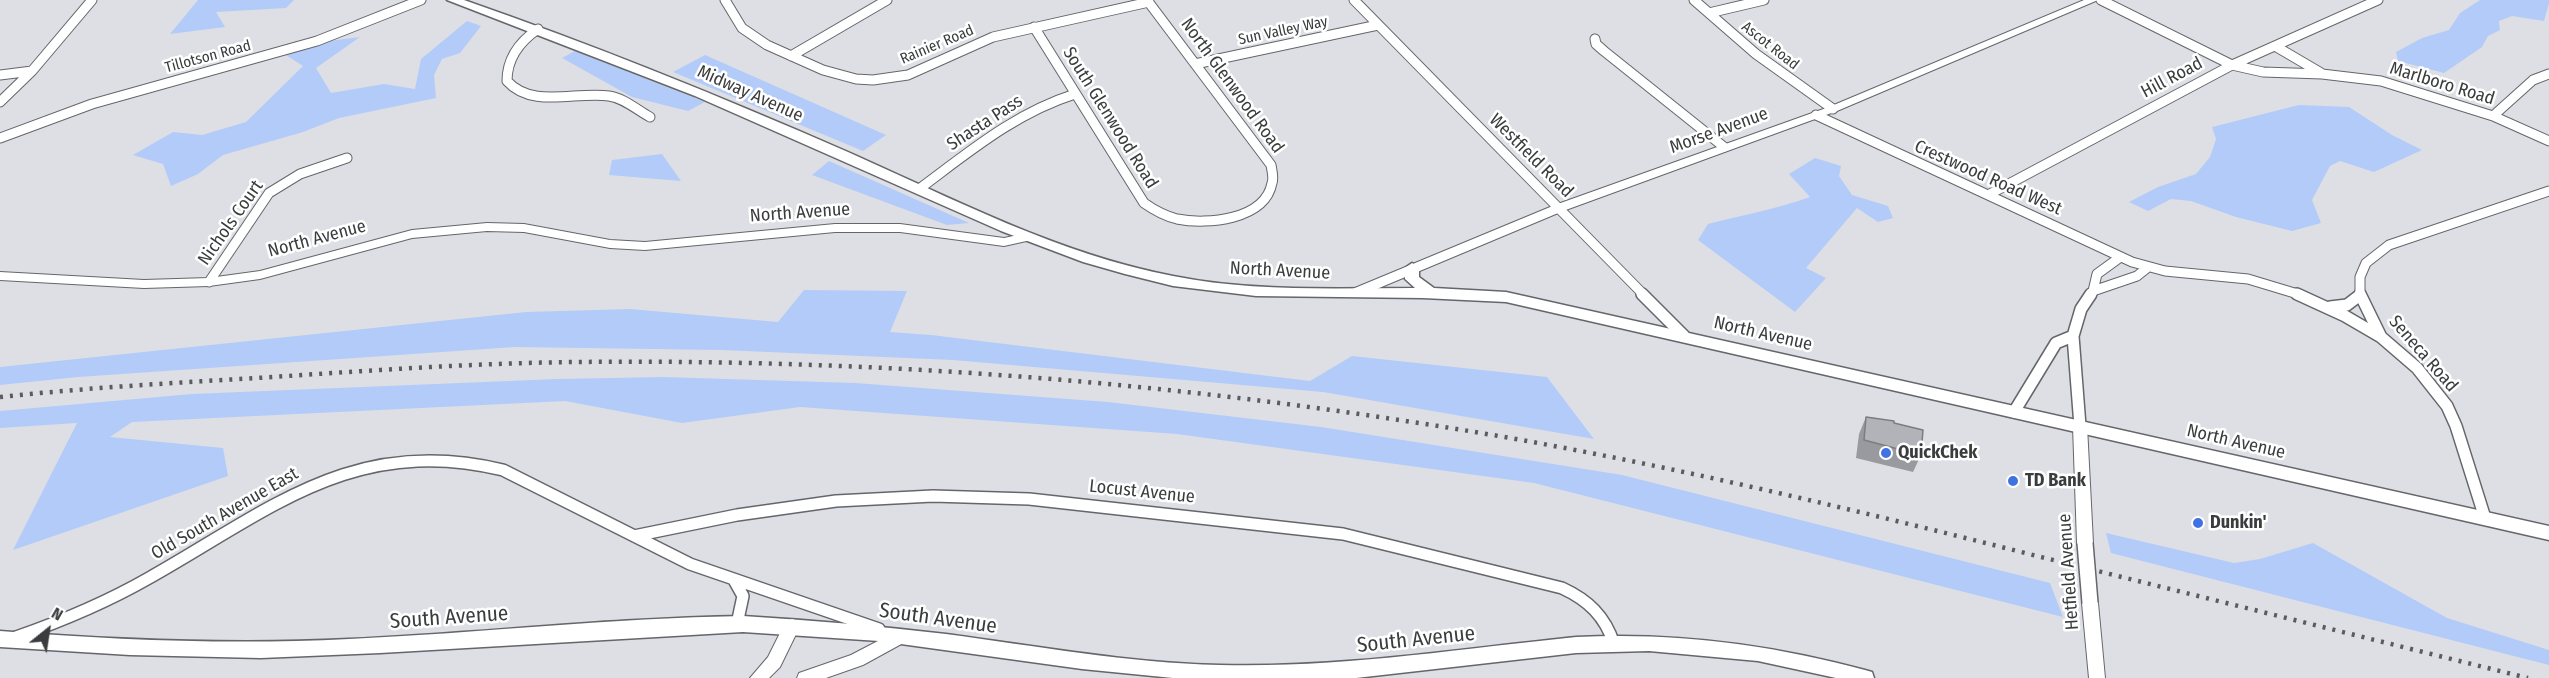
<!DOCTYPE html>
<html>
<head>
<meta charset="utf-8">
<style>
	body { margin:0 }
	#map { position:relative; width:2549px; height:678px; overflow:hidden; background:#dddfe4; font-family:"Fira Sans Condensed",sans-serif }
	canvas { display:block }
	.north { position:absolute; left:18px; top:600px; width:60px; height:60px; -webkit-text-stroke:4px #fff; paint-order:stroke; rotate:30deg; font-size:16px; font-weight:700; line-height:24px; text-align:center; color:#3b3c3d }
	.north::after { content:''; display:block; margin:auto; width:21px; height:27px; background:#3b3c3d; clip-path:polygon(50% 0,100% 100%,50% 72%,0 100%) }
</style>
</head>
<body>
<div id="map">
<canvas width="2549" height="678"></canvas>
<div class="north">N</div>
</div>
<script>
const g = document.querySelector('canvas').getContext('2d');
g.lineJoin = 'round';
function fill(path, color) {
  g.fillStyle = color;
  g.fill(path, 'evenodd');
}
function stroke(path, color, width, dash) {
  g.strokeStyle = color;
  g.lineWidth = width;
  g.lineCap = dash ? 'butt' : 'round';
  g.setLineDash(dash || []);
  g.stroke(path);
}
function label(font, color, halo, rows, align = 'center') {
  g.font = font + ' "Fira Sans Condensed",sans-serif';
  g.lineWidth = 5;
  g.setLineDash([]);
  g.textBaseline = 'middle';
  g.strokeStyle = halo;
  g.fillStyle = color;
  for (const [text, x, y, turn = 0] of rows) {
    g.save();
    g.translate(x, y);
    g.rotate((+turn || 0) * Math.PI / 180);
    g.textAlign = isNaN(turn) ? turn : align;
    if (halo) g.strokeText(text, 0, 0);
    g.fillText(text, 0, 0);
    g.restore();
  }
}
fill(new Path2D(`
	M198 0H294L286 8 216 12 225 27 170 34Z
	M2480 0H2549V3L2544 21 2512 16 2499 21 2500 30 2488 36 2482 47 2444 73 2398 61 2396 52 2422 38 2449 30 2460 13Z
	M467 21 481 26 460 53 442 59 434 75 436 98 339 118 303 132 223 155 198 174 171 186 163 164 133 155 173 132 202 135 246 122 303 66 286 55 320 42 360 37 316 68 331 93 384 84 415 89 421 59Z
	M575 51 705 102 688 111 632 97 562 58Z
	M705 55 886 135 863 151 673 72Z
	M2299 105 2349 107 2392 135 2422 150 2374 172 2340 161 2330 166 2312 200 2321 223 2292 231 2236 217 2191 201 2171 199 2148 211 2129 202 2158 187 2196 174 2210 157 2216 139 2212 127Z
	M662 154 681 181 609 175 612 160Z
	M1815 158 1841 166 1839 176 1852 195 1888 206 1893 218 1878 222 1857 208 1806 268 1826 278 1795 312 1698 240 1708 224C1742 215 1777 209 1810 197L1789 174Z
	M829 161 969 223 947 225 812 175Z
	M804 290 907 291 890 332 931 335 1310 381 1352 356 1547 377 1594 439 1323 392 953 360 722 350 515 347 78 377 0 385V367L526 312 630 309 778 322Z
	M663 377 855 383 1108 402 1321 427 1622 475 2050 583 2063 617 1534 483 1177 434 800 407 682 423 565 401 132 422 110 437 223 448 228 476 13 550 77 423 0 428V411L192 394 557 379Z
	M2106 533 2234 563 2260 559 2313 543 2447 618 2549 650V665L2111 553Z`), '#b3cbf9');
const minorFar1 = new Path2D(`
	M725 0 742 28 767 45 823 70 856 79 873 80 908 75 993 37 1149 2
	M1354 0 1644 295
	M1694 0 1756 54 1833 109
	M2101 0 2232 65 2263 72 2322 74 2381 81 2493 116 2549 141
	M1709 13 1764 0
	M1034 27 1144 203C1154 210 1165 216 1177 219 1207 225 1265 220 1272 183 1274 178 1272 171 1271 165L1147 0
	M538 29C519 42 507 58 507 81 532 109 576 91 609 96 624 98 637 110 650 117
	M1595 39 1596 44 1604 51 1724 147
	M2275 46 2321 73
	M791 56 887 0
	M1195 64 1378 25
	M0 75 32 71
	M0 102 32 71 92 0
	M1816 115 2132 262 2165 271 2248 279 2301 295
	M2493 116 2533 80 2549 74
	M0 138 92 104 317 41 421 0
	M919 189C969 152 1015 113 1075 94
	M1988 195 2232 65 2378 0
	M209 282 269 193 300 174 347 158
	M2093 291 2097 274 2119 258
	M2090 295 2093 291 2137 276 2147 268
	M2360 295V277L2366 263 2389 245 2549 191`);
const minor = new Path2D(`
	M1642 294 1684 336
	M2297 294 2345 316 2381 337
	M2360 294 2381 337 2417 368 2447 406 2456 426 2485 518
	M2330 307 2347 305 2360 295
	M2014 412 2056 343 2073 336
	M2080 426 2073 336 2081 309 2091 294
	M634 536 737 515 836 501 933 496 1029 499 1343 534 1562 588C1588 600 1605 616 1614 644
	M734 580 743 596 737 624
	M16 637C62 621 107 602 149 578 270 510 354 434 503 470L690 564 879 629`);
const tertiary = new Path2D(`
	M2084 0H2098L1837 111 1563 211 1360 296H1350L1348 293 1350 290 1555 205 1829 107Z
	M487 223 524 224 610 240 645 242 835 224H900L1004 238 1027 233 1033 237 1031 240 1004 246 900 232H835L645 250 610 248 524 232 487 231 412 238 260 279 209 286 144 288 0 280V272L144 280 209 278 260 271 412 230Z
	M2080 421 2085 422 2087 426 2093 543 2091 547 2085 549 2079 547 2077 543 2073 426 2075 422Z
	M2090 596 2096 598 2098 603 2105 678H2089L2082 603 2084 598Z
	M792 619 798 621 800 626 780 667 769 678H750L768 657 786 621Z
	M899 630 905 632 907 637 905 642 863 665 826 678H797L799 673 851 655Z`);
const secondary = new Path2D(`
	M447 0H464C594 45 722 97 848 152 954 199 1058 254 1173 276 1252 292 1334 288 1415 288L1405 279V268L1412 263 1419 268V277L1434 288 1506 292 2549 526V540L1506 302 1423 298 1256 296 1173 286 1125 274 1083 262 1001 231 695 96Z
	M743 616C811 620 878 626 946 634 1037 646 1128 663 1220 665 1340 668 1457 649 1576 637 1675 632 1769 644 1865 670L1872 672 1874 678H1836L1758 661 1649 651 1576 653 1356 678H1173L1082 669 879 641 743 632 380 653 261 658 130 655 0 647V631C116 640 232 645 349 639 480 633 612 618 743 616Z`);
stroke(minorFar1, '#64666a', 11);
stroke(minor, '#64666a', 14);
stroke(tertiary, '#64666a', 2);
stroke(secondary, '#64666a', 3);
stroke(minorFar1, '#fff', 9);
stroke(minor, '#fff', 11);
fill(tertiary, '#fff');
fill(secondary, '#fff');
stroke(new Path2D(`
	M0 397C85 388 171 383 257 378 364 371 471 363 578 362 856 359 1137 379 1412 422 1625 454 1832 504 2041 557 2203 597 2366 638 2528 678`), '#5a5b5d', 4.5, [3, 7]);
const tertiaryBridge = new Path2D(`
	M2085 543 2090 603`);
stroke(tertiaryBridge, '#64666a', 18, []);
stroke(tertiaryBridge, '#fff', 15);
fill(new Path2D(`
	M1866 417 1894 423 1921 455 1913 472 1856 458 1859 434Z`), '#989a9e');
const building = new Path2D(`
	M1866 417 1894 421V423L1923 430 1921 455 1864 440Z`);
fill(building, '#b1b3b8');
stroke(building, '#7c7d81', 1.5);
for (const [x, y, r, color] of [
	[1886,453,6,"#4072e3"],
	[2013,481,6,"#4072e3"],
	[2198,523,6,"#4072e3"]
]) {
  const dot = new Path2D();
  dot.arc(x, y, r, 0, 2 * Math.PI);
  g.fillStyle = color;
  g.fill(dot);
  stroke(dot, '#fff', 2);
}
label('15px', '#3b3c3d', '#fff', [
	["Sun Valley Way",1283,31,-12],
	["Rainier Road",937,45,-23],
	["Ascot Road",1770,46,38],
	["Tillotson Road",208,57,-15]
]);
label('18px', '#3b3c3d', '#fff', [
	["Hill Road",2172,78,-28],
	["Marlboro Road",2442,84,17],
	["North Glenwood Road",1232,86,54],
	["Midway Avenue",750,94,24],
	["South Glenwood Road",1110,118,58],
	["Shasta Pass",985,123,-33],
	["Morse Avenue",1719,131,-20],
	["Westfield Road",1531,156,45],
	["Crestwood Road West",1988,178,24],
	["North Avenue",800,213,-4],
	["Nichols Court",231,223,-55],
	["North Avenue",317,239,-15],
	["North Avenue",1280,271,3],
	["North Avenue",1763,334,13],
	["Seneca Road",2423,354,49],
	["North Avenue",2236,442,13],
	["Locust Avenue",1142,492,6],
	["Old South Avenue East",225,514,-30],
	["Hetfield Avenue",2069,572,-94]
]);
label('bold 18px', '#3b3c3d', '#fff', [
	["QuickChek",1898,453],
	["TD Bank",2025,481],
	["Dunkin'",2210,523]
], 'left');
label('21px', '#3b3c3d', '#fff', [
	["South Avenue",449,618,-4],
	["South Avenue",938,619,8],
	["South Avenue",1416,640,-6]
]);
</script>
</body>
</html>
